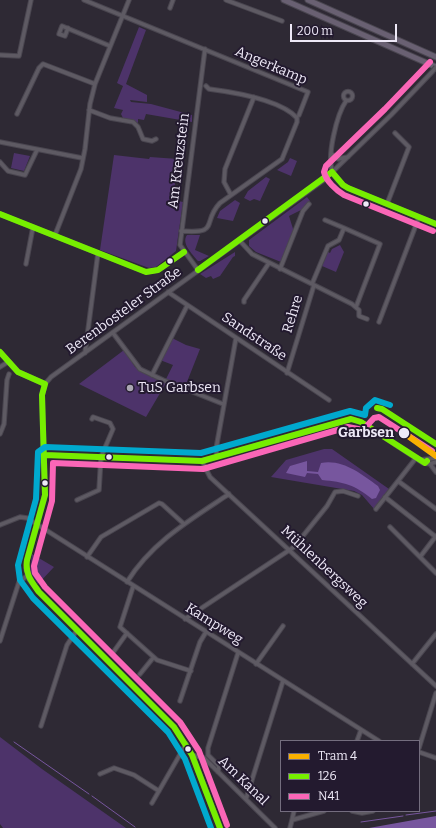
<!DOCTYPE html>
<html>
<head>
<meta charset="utf-8">
<style>
	body { margin:0 }
	#map { position:relative; width:436px; height:828px; overflow:hidden; background:#2e2934; font-family:Bitter,serif }
	canvas { display:block }
	.legend { position:absolute; left:280px; top:740px; width:140px; height:72px; box-sizing:border-box; background:#231a2f; border:1px solid #746d7f; margin:0; padding:5px 7px; list-style:none; font-size:12px; color:#eee9f7 }
	.legend li { display:flex; align-items:center; gap:8px; height:20px }
	.legend b { width:20px; border:1px solid #746d7f }
	.scale { position:absolute; left:290px; top:24px; width:107px; height:18px; box-sizing:border-box; border:2px solid #eee9f7; border-top:0; padding-left:5px; font-size:12px; line-height:14px; white-space:nowrap; color:#eee9f7; -webkit-text-stroke:3px #231a2f; paint-order:stroke }
</style>
</head>
<body>
<div id="map">
<canvas width="436" height="828"></canvas>
<ul class="legend">
<li><b style="height:5px;background:#f9b000"></b>Tram 4</li>
<li><b style="height:5px;background:#76ee00"></b>126</li>
<li><b style="height:5px;background:#fa66b7"></b>N41</li>
</ul>
<div class="scale">200 m</div>
</div>
<script>
const g = document.querySelector('canvas').getContext('2d');
g.lineJoin = 'round';
function fill(path, color) {
  g.fillStyle = color;
  g.fill(path, 'evenodd');
}
function stroke(path, color, width, dash) {
  g.strokeStyle = color;
  g.lineWidth = width;
  g.lineCap = dash ? 'butt' : 'round';
  g.setLineDash(dash || []);
  g.stroke(path);
}
function label(font, color, halo, rows, align = 'center') {
  g.font = font + ' Bitter,serif';
  g.lineWidth = 4;
  g.setLineDash([]);
  g.textBaseline = 'middle';
  g.strokeStyle = halo;
  g.fillStyle = color;
  for (const [text, x, y, turn = 0] of rows) {
    g.save();
    g.translate(x, y);
    g.rotate((+turn || 0) * Math.PI / 180);
    g.textAlign = isNaN(turn) ? turn : align;
    if (halo) g.strokeText(text, 0, 0);
    g.fillText(text, 0, 0);
    g.restore();
  }
}
fill(new Path2D(`
	M139 27 146 30 126 84 147 95V102L130 100 131 102 151 104 192 115V122L146 114 144 120 138 119V123L131 119 124 120 121 114 123 110 114 108 123 86 117 83Z
	M14 153 30 156 24 171 11 168Z
	M114 155 149 159 150 157 178 159 173 200 183 202 176 251 156 267 149 268 100 250Z
	M290 158 297 161 291 176 277 170 288 162Z
	M266 177 270 179 260 201 254 199 250 201 244 198 248 191Z
	M307 197 310 201 301 210 289 216 294 232 281 262 256 252 249 246V240Z
	M235 200 240 203 233 221 217 218 220 211Z
	M187 235H200L195 250 209 256 200 261H198C192 254 181 243 187 235Z
	M340 245 344 252 336 272 322 266 328 252 330 253 332 249Z
	M235 252V256L233 257 220 276 213 279 211 276 206 278 200 274Z
	M172 338 186 345 200 349 185 387 166 379 173 365 160 360Z
	M124 350 135 367 166 383 146 417 79 384Z
	M324 449H332L389 489 374 509 362 495 354 491 271 477 286 460Z
	M32 554 54 567 38 584 30 572Z
	M0 737 42 769 126 828H3L0 824Z`), '#4d336a');
fill(new Path2D(`
	M307 461V471L318 472 321 463C343 459 361 474 378 486L380 490 376 498 372 499C355 485 344 482 322 480L318 474 307 473 305 477 286 473 290 466Z
	M436 816V828H369Z`), '#77569e');
stroke(new Path2D(`
	M14 742 89 794
	M92 796 135 827
	M406 815 436 811
	M361 822 403 816`), '#77569e', 1);
const minor = new Path2D(`
	M84 0 308 92 299 115
	M226 0 282 21
	M170 8 173 0
	M68 28 65 36 59 34 62 26 110 46
	M0 55 19 56 31 0
	M343.5 96a4.5 4.5 0 1 1 9 0a4.5 4.5 0 1 1-9 0Z
	M346 101C337 114 326 157 333 173 335 179 342 184 348 188L436 224
	M89 110 110 118 133 122 138 127 143 139 152 141 156 139
	M17 114 39 68 43 64 95 84
	M0 142 82 158
	M332 154 338 159 348 157
	M0 162 8 171 25 175 37 150
	M231 195 224 182 225 169 254 97
	M387 204 409 147 395 133
	M0 214 146 272 158 270 184 252
	M325 220 344 228
	M181 231C221 234 201 223 220 203L282 159 297 122V118C281 100 232 92 209 89L206 86
	M55 235 81 169 85 149 90 104 95 84 129 0
	M240 241 252 254 352 304 359 310V316L367 319
	M26 264 33 227
	M280 269 303 211 309 204
	M198 270 180 245 205 49
	M312 284 328 246 339 240 344 228 380 244 356 307
	M168 292 329 400
	M244 302V300L269 263
	M379 322 419 217
	M113 333 140 369 163 380 223 404
	M85 353 98 253
	M0 367 8 362
	M287 373 314 285
	M152 375 187 306
	M45 384 51 377 325 179 391 115 432 72
	M0 434 4 424 7 380 9 374
	M45 455 202 461 351 419 361 422 423 463 430 464 436 462
	M217 456 216 449 236 338
	M420 460 436 458
	M202 461 210 477 436 686
	M430 464 436 472
	M398 481 436 509
	M385 497 436 537
	M77 500 99 490 101 457 113 429 110 423 93 417 92 419
	M376 509 416 458
	M0 525 20 517 27 518 379 741
	M390 527 436 573
	M87 557 101 537 159 503 162 504 184 524
	M420 557 436 536
	M127 582C152 542 190 520 229 494
	M133 587 120 627 157 660 191 671
	M185 619 294 547 327 506 335 492 343 491 358 496
	M0 641 19 582 27 576
	M112 654 127 633
	M256 664 283 626
	M412 664 436 634
	M140 674 153 658
	M180 701 200 642 206 632
	M41 726 67 645 77 630
	M357 741 361 730
	M419 748 436 693
	M419 752 436 758
	M192 755 204 758 275 828
	M218 772 219 766 208 755V748L238 653
	M100 774 114 768 134 775 159 791
	M246 799 283 681
	M152 803 186 744
	M352 811 362 813 373 811
	M292 820 294 811
	M290 828 292 820 324 811`);
const major = new Path2D(`
	M0 352 18 372 45 384 42 395 45 495 27 560 26 568 29 579 39 592 174 727 192 755 220 828`);
const highway = new Path2D(`
	M284 0 436 67
	M308 0 436 57`);
stroke(minor, '#4a4650', 5.5);
stroke(major, '#4a4650', 6);
stroke(highway, '#4a4650', 7);
stroke(minor, '#5e5a63', 3.5);
stroke(major, '#6a6472', 4.5);
stroke(highway, '#696072', 5);
const minorBridge = new Path2D(`
	M432 72 436 67`);
stroke(minorBridge, '#4a4650', 5.5, []);
stroke(minorBridge, '#5e5a63', 3.5);
stroke(new Path2D(`
	M332 172 343 185 348 188 436 224
	M0 214 146 272 158 270 184 252
	M198 270 332 172
	M0 352 18 372 45 384 42 395 45 495 27 560C25 574 31 581 39 592L174 727 192 755 220 828
	M377 408 382 409 436 444
	M45 455 202 461 351 419 361 422 425 463 427 461`), '#76ee00', 6);
stroke(new Path2D(`
	M430 62 385 109 326 166 324 172C326 181 336 190 344 195L433 231
	M227 825 199 751 180 722 45 587 35 573 34 566 52 501 53 463 203 469 348 427 363 430 374 418 379 417 432 451`), '#fa66b7', 6);
stroke(new Path2D(`
	M211 828 185 759 168 732 33 598 20 580 18 565 36 499 38 452 45 447 201 453 350 411 365 415 366 408 375 400 390 405`), '#00a9ce', 6);
stroke(new Path2D(`
	M404 433 436 456`), '#f9b000', 6);
for (const [x, y, r, color] of [
	[366,204,3.5,"#eee9f7"],
	[265,221,3.5,"#eee9f7"],
	[170,261,3.5,"#eee9f7"],
	[130,388,4,"#aba6b3"],
	[404,433,6,"#eee9f7"],
	[109,457,3.5,"#eee9f7"],
	[45,483,3.5,"#eee9f7"],
	[188,749,3.5,"#eee9f7"]
]) {
  const dot = new Path2D();
  dot.arc(x, y, r, 0, 2 * Math.PI);
  g.fillStyle = color;
  g.fill(dot);
  stroke(dot, '#231a2f', 1.5);
}
label('14px', '#eee9f7', '#231a2f', [
	["Angerkamp",271,66,23],
	["Am Kreuzstein",179,161,-83],
	["Berenbosteler Straße",124,311,-36],
	["Rehre",293,314,-73],
	["Sandstraße",254,337,34],
	["Mühlenbergsweg",324,567,43],
	["Kampweg",214,624,32],
	["Am Kanal",243,781,44]
]);
label('14px', '#eee9f7', '#231a2f', [
	["TuS Garbsen",138,388]
], 'left');
label('bold 14px', '#eee9f7', '#231a2f', [
	["Garbsen",394,433]
], 'right');
</script>
</body>
</html>
